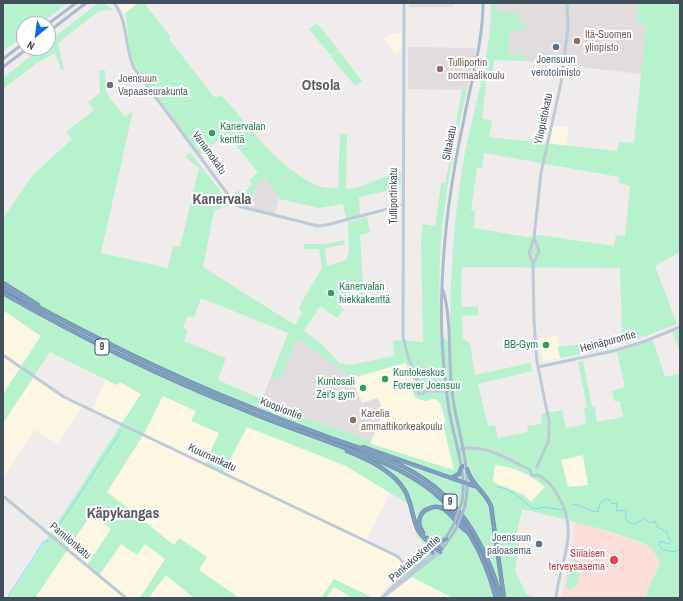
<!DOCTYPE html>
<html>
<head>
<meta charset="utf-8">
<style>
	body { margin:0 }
	#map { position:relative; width:683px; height:601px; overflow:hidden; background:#f0ecec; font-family:"Archivo Narrow",sans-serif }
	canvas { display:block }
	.frame { position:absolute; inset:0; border:4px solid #43505b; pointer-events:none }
	.north { position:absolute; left:16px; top:16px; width:40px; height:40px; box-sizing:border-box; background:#fff; border:1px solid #b4b9bd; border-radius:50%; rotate:209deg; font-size:11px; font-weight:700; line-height:16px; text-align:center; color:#43505b }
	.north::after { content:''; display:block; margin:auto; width:14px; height:18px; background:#0a69ec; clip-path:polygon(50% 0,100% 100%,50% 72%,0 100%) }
</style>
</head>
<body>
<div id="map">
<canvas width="683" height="601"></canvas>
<div class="frame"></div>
<div class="north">N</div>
</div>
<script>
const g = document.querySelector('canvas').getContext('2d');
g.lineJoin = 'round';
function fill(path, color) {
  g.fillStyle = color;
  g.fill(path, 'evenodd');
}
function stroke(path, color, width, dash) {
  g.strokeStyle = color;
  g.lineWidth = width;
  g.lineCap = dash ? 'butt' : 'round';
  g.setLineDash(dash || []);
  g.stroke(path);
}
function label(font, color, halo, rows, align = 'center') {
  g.font = font + ' "Archivo Narrow",sans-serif';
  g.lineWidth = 4;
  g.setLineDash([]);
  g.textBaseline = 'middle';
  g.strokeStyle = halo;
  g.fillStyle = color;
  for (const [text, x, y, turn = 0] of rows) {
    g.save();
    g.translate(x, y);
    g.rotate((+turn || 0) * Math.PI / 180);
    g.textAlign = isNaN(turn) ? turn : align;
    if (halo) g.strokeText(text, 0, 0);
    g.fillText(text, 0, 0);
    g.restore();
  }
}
fill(new Path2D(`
	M117 3H138L125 13Z
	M392 33H402L401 51 396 55 384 39Z
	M553 126 568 127 567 146 548 144Z
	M3 310 41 336 3 394Z
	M557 336 560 358 542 361 539 338Z
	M406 363 414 383 412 386 414 397 416 399H436L440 403 446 423 443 425 454 470 371 444V441L380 420 362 403 354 382 355 377Z
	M34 377 82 406 58 444 34 430 3 478V423Z
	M106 379 117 385 120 382 142 394 122 425 92 410Z
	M163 396 196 411 192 421 219 433 205 464 223 472 247 427 346 466 390 493 366 540 411 563 377 598H372L334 579 321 598H239L199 570 207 557 179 538 174 545 107 492 145 432Z
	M583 455 588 485 568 487 561 460Z
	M495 465 517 469 537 480 545 487 531 502 524 495 495 483 493 480Z
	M92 513 111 529 88 565 100 575 122 544H145L165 559 140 598H35Z
	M165 575 194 598H149Z
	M412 577 453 598H387Z
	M334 587 352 598H326Z`), '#fdf6e3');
fill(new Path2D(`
	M409 3H456L452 7H409Z
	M498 3H638L637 23 646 25 642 74 525 61V55L508 53 510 30H525L519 23 497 12Z
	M408 47 476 48 467 90 408 89Z
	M265 177 279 197 275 214 249 208 257 184Z
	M297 339 349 375 362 403 378 398 381 406 380 420 371 441 300 416 262 400 271 376 280 379Z`), '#e1ddde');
fill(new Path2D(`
	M575 521 635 541 652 548 660 562 646 594 647 598H561L573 544Z`), '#fdddd9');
fill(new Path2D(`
	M3 3H68L40 24H24V36L3 51Z
	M98 3H104L113 10 99 11 58 43 64 70H61L55 53 37 63 3 89V78L41 48H48V42Z
	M138 3H144L171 37 169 39 214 97 222 96C249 125 281 172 319 186 325 188 332 188 338 188L340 134H347L346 189C368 188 382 174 402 173L400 188 359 197 360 215 346 219 343 204 319 208 280 199 265 177 257 184 249 208 240 206 231 197 240 190 245 192 252 184 249 180 258 173 227 133 200 155 134 64C127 48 129 30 125 13Z
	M491 3H498L497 12 520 13 519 23 525 24V30H510L508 53 525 55V61L494 60 492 75H487L482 119 492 120 489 137 617 151 619 142 634 143 646 25 637 23 638 3H680V252L655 266 677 324C639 339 600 351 560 358L558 347 607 341 622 332 620 268 462 267 461 293 462 307 478 306V315L462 316 463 339 470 343 475 375 530 363 532 371 478 384 488 426 495 425 498 438 528 432 527 426 542 424 541 414 562 410 566 428 586 424 584 408 587 407 578 362 583 361 592 407H595L597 422 623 417 620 401H614L612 391 625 387 617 352 653 340 665 377 680 373V598H647L646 594 660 563C657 558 655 553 652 549 642 537 543 514 522 509L516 537 520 538 515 571 527 595 538 598H453L412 577 417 573 411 563 428 549 417 536 408 504 346 466 247 427 223 473 205 464 219 433 191 421 196 411 163 396 145 432 107 492 174 545 179 538 207 557 199 570 239 598H194L166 575 149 598H140L165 559 145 544 137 555 121 544 99 575 87 565 111 529 92 513 35 598H8L141 394 120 382 117 385 50 352 3 423V394L41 336 3 310V218L32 176 72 139 66 132 94 110 88 102 100 93 99 70H105L106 93 125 117 133 111 101 253 168 268 173 246 180 247 199 168 185 157 190 152 231 205 214 211 203 267 295 325 302 313 299 307 322 268 319 249H304V244H324L345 240 344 245 325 248 327 266 346 260 349 252 348 222 367 217 370 232 360 235 364 301 360 300 359 289H350L339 305 344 309 337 318 320 306 304 331 321 343 339 363 350 365 394 356 393 341C403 339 412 342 423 342L421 241 423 224 435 226 441 183H445L452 151 447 148 449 140H453L462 90H467C456 136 447 182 442 229 438 265 440 302 440 339L443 337 450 343C450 281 453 220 464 158 474 107 491 55 491 3ZM484 153 619 177V183L630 186 625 236 616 235 614 246 540 235 527 237 474 228 475 212 471 210 477 167 482 168ZM201 298 288 333 271 376 280 380 297 339 349 375 354 382 355 377 406 363 414 383 412 386C414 398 415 399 427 401 441 392 443 413 446 423L443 424 454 470 371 444V441L300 416 218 380 226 358 184 341 188 331 183 327 188 316 194 317ZM583 455 588 485 568 487 561 460ZM495 465C515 467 530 474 545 487L531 502 524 495 495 483 493 480Z
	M317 23 339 50 331 56 309 29Z
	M339 51 362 81 355 86 331 57Z
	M679 330 680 332V351L672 332Z
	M608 562a5 5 0 1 1 10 0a5 5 0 1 1-10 0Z
	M573 559 578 561 581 566 577 586 568 589 565 587Z
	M334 579 373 598H352L334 587 326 598H321Z`), '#b6f2ce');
stroke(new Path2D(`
	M497 487C513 488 521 501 534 509L544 507 562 510
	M573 505 576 504 592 511 598 512 600 503 606 499H609L612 504 617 503 616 507 617 511 627 510 625 518 628 522 636 524 644 518 649 523 655 521 657 527 666 531 671 542 668 544 660 541 659 544 663 550 676 552 680 548
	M53 534 122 430
	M7 598 44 541H49`), '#7fd9f3', 1);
const highway = new Path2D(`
	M3 283 38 305
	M3 288C81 331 161 372 245 405 274 417 304 428 333 439 369 451 405 463 435 487 470 516 489 555 501 598
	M3 293C80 337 159 376 242 409 270 421 300 431 329 442 365 455 402 467 432 491 466 519 485 556 496 598
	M363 447 474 486
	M347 451C367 459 394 471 405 491 412 503 412 518 418 530 423 538 432 545 440 552
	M467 469C471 485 485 491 491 506L504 598
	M453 477 459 474 462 466
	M423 533C420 528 418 524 420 518 421 514 424 510 428 509 447 499 455 526 468 532
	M427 538 441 549
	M433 542 438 543 446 539
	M429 545 433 553`);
stroke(highway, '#6b89ac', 4.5);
stroke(new Path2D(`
	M114 3C129 23 124 47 134 68L235 204 242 207 318 226 326 225 403 205
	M404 3 403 336 408 357 420 387
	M534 238 539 251 533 264 534 321 537 362 549 421V433L548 442 537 467
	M533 264 529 253 534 238 541 173 561 83 568 27 567 3
	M3 355 64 397 397 556 414 573
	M538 367 613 351 643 342 680 327
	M420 387 418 390 419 394H423L425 391
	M425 391H452
	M458 450C484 442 507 459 530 470
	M530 470 532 476 538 475
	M538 475C546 479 553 487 557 494 581 533 560 559 556 598
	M3 496 126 598
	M383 597 440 552
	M382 598 396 583 435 552`), '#bdcad8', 3);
stroke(new Path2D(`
	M48 24 76 3
	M48 32 86 3
	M3 59 24 43
	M3 67 28 48
	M443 290C452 320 448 359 452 391 456 429 473 467 465 506
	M462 502C467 470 454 441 449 410 443 369 440 327 442 286 444 230 452 174 464 119 471 81 483 42 483 3
	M439 548 453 526
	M441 551 456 529`), '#a9bcce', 3);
stroke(highway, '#7f9ec0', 3.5);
stroke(new Path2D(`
	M453 526 462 502
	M456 529 465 506`), '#a9bcce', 3);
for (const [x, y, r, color] of [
	[577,41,4,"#8d6e63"],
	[556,47,4,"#5c6f8a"],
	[440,69,4,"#8d6e63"],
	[110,85,4,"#6b7280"],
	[212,133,4,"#2e9e5b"],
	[331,293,4,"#2e9e5b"],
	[546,345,4,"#2e9e5b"],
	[385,379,4,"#2e9e5b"],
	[363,388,4,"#2e9e5b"],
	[353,420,4,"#8d6e63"],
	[539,544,4,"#5c6f8a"],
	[614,560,5,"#e0444e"]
]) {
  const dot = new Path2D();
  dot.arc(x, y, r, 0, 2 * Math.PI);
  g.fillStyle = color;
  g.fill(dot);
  stroke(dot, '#fff', 1.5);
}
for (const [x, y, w] of [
	[102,347,14],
	[450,502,14]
]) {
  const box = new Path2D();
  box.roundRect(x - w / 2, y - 8, w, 16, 3);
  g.fillStyle = '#fff';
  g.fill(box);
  stroke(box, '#43505b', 1);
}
label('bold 10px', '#43505b', null, [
	["9",102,347],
	["9",450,502]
]);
label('11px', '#785e54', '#fff', [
	["Itä-Suomen",585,35],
	["yliopisto",585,48],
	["Tulliportin",448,63],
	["normaalikoulu",448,76],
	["Karelia",361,414],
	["ammattikorkeakoulu",361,427]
], 'left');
label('11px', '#4e5e75', '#fff', [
	["Joensuun",556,60],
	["verotoimisto",556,73],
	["Joensuun",531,538,"right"],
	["paloasema",531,551,"right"]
]);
label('11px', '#5b616d', '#fff', [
	["Joensuun",118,79],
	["Vapaaseurakunta",118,92]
], 'left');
label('11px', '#43505b', '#fff', [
	["Yliopistokatu",544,119,-78],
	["Siltakatu",450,143,-79],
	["Vanamokatu",209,153,54],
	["Tulliportinkatu",394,196,-90],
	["Heinäpurontie",608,342,-15],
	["Kuopiontie",281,409,21],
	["Kuurnankatu",212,458,25],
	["Pamilonkatu",70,541,40],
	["Pankakoskentie",415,559,-41]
]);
label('11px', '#27864d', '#fff', [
	["Kanervalan",220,127],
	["kenttä",220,140],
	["Kanervalan",339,287],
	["hiekkakenttä",339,300],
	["BB-Gym",538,345,"right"],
	["Kuntokeskus",393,373],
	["Forever Joensuu",393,386],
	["Kuntosali",355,382,"right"],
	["Zei's gym",355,395,"right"]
], 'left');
label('11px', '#be3a42', '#fff', [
	["Siilaisen",605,554],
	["terveysasema",605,567]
], 'right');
label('bold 15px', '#595d62', '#fff', [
	["Otsola",321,86],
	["Kanervala",222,200],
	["Käpykangas",123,514]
]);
</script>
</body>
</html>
